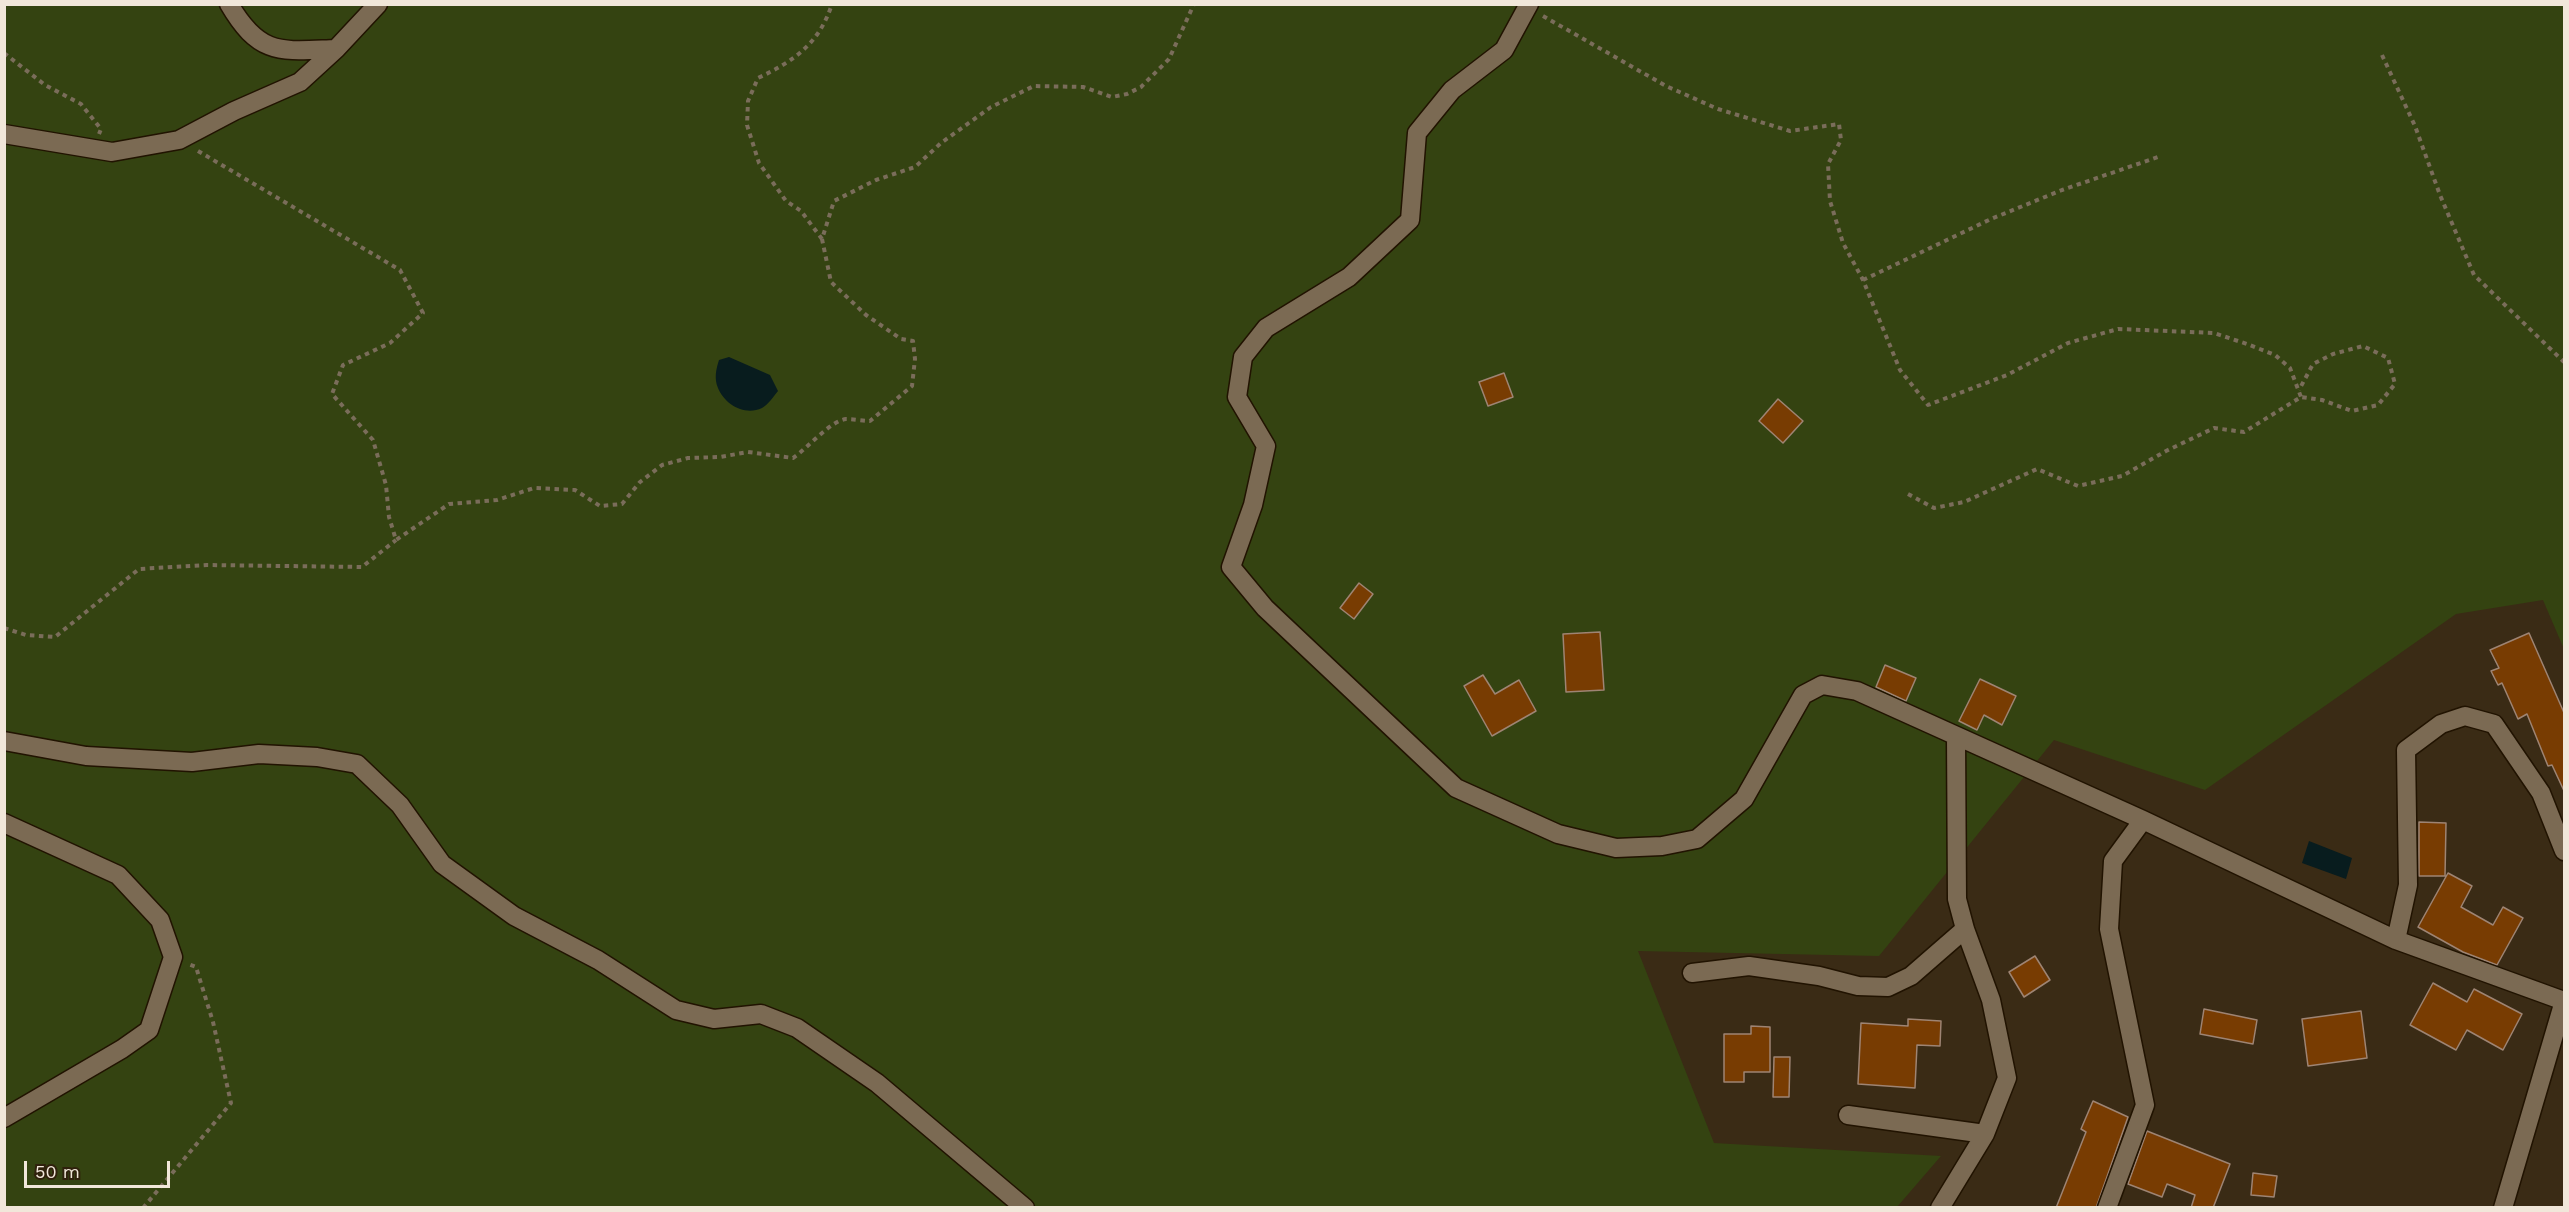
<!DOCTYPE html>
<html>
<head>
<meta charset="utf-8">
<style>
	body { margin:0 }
	#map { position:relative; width:2569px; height:1212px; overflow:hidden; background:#3a2b15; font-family:"Work Sans",sans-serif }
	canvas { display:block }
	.frame { position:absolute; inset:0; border:6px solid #f1e7da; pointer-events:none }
	.scale { position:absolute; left:24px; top:1161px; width:146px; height:27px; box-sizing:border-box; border:3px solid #f1e7da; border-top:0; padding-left:8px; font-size:18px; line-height:21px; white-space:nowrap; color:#f1e7da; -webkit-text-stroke:4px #2f210c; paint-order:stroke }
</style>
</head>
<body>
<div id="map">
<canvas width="2569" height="1212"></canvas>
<div class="frame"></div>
<div class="scale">50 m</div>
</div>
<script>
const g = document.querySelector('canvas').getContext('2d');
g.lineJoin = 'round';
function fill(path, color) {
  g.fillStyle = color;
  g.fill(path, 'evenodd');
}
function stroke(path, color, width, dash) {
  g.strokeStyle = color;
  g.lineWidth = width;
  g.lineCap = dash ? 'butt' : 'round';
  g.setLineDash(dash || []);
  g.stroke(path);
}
fill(new Path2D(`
	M5 5H2564V649L2543 600 2456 614 2205 790 2054 740 1879 956 1638 951 1714 1143 1941 1156 1897 1207 5 1208Z`), '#344311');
fill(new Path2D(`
	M729 357 770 375 778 391C774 396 768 405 762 408 745 416 725 405 718 388 714 379 716 369 719 360Z
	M2309 841 2352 858 2346 879 2302 863Z`), '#081c1e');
const building = new Path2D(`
	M1504 373 1513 397 1488 406 1479 382Z
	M1778 399 1803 421 1783 443 1759 421Z
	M1359 583 1373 594 1354 619 1340 608Z
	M1600 632 1604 690 1566 692 1563 634Z
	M2529 633 2565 715V793L2552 765 2548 766 2527 714 2518 719 2502 683 2498 685 2491 671 2499 668 2490 650Z
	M1885 665 1916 678 1906 701 1876 687Z
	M1483 675 1495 694 1519 680 1536 711 1492 736 1464 686Z
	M1980 679 2016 696 2002 725 1984 715 1977 730 1959 721Z
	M2419 822 2446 823 2445 876H2419Z
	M2448 873 2472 886 2461 907 2493 925 2503 907 2523 918 2497 965 2463 952 2418 927Z
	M2035 956 2050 980 2024 997 2009 972Z
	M2433 983 2467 1002 2474 989 2522 1014 2503 1050 2467 1030 2456 1050 2410 1025Z
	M2204 1009 2257 1020 2253 1044 2200 1034Z
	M2361 1011 2367 1058 2308 1066 2302 1019Z
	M1908 1019 1941 1021 1940 1046 1917 1045 1915 1088 1858 1084 1861 1023 1908 1026Z
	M1751 1026 1770 1027V1072H1744V1082H1724V1034H1751Z
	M1774 1057H1790L1789 1097H1773Z
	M2093 1101 2128 1117 2096 1208H2056L2086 1132 2081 1129Z
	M2147 1131 2230 1164 2213 1208H2191L2195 1195 2167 1184 2162 1197 2128 1184Z
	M2253 1173 2277 1176 2274 1197 2251 1195Z`);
fill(building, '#783c02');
stroke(building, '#9e8473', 1.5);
const minor = new Path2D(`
	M229 4C260 57 281 51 336 49
	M1529 4 1504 50 1452 90 1417 133 1410 220 1349 277 1266 328 1243 357 1237 397 1266 446 1253 505 1231 567 1265 608 1456 788 1558 834 1616 848 1662 846 1697 839 1744 799 1803 695 1822 685 1857 691 2143 820 2396 940 2564 1001
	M4 134 112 152 179 140 234 111 300 82 336 49 378 4
	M4 741 86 756 192 762 259 754 317 757 357 764 400 805 442 864 514 916 598 960 676 1010 714 1019 761 1014 797 1028 877 1083 1025 1208
	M4 823 118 875 160 920 173 957 149 1030 122 1049 4 1118
	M2396 940 2408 885 2406 750 2441 724 2465 716 2494 724 2541 793 2564 851
	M1692 973 1749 966 1819 976 1858 986 1888 987 1911 976 1965 929
	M1848 1115 1985 1134
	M1940 1208 1985 1134 2007 1078 1991 1000 1965 929 1957 899 1956 737
	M2107 1208 2145 1105 2109 929 2113 861 2143 820
	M2503 1208 2564 1001`);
stroke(minor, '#211301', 21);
stroke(new Path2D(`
	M1543 16 1666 86 1718 109 1790 131 1839 124 1841 140 1828 164 1830 201 1843 243 1863 280 1900 370 1928 405 2007 375 2068 343 2118 329 2214 333 2247 344 2275 355 2290 368 2301 397
	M4 53 45 85 81 104 101 129 99 134
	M2382 55 2415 126 2440 195 2474 275 2564 362
	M198 151 400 270 423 313 390 343 343 365 332 394 373 440 386 485 389 517 396 540 449 504 497 500 534 488 575 490 600 506 622 504 640 482 662 465 688 458 720 457 748 452 793 458C808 448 830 421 846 419 854 419 863 421 870 421L912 386 915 359 913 341 901 339 866 315 831 282 822 239 834 201 876 180 915 167 941 143 991 107 1034 86 1083 87 1112 97 1127 94 1141 87 1169 59 1194 4
	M822 239 801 211 786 201 759 163 747 125 748 101 758 78C794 61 819 44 832 4
	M1863 280 1991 219 2062 190 2161 156
	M1908 494 1934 508 1964 502 2037 469 2078 486 2122 476 2166 451 2214 428 2244 432 2301 397 2322 400 2352 411 2378 405 2395 384 2388 358 2363 346 2333 354 2313 364 2299 390
	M4 628 26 635 55 637 139 569 207 565 362 567 396 540
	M143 1208 231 1103 213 1022 196 967 188 964`), '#7a6d5a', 4, [4.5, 4.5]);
stroke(minor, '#7b6a53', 18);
</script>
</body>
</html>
